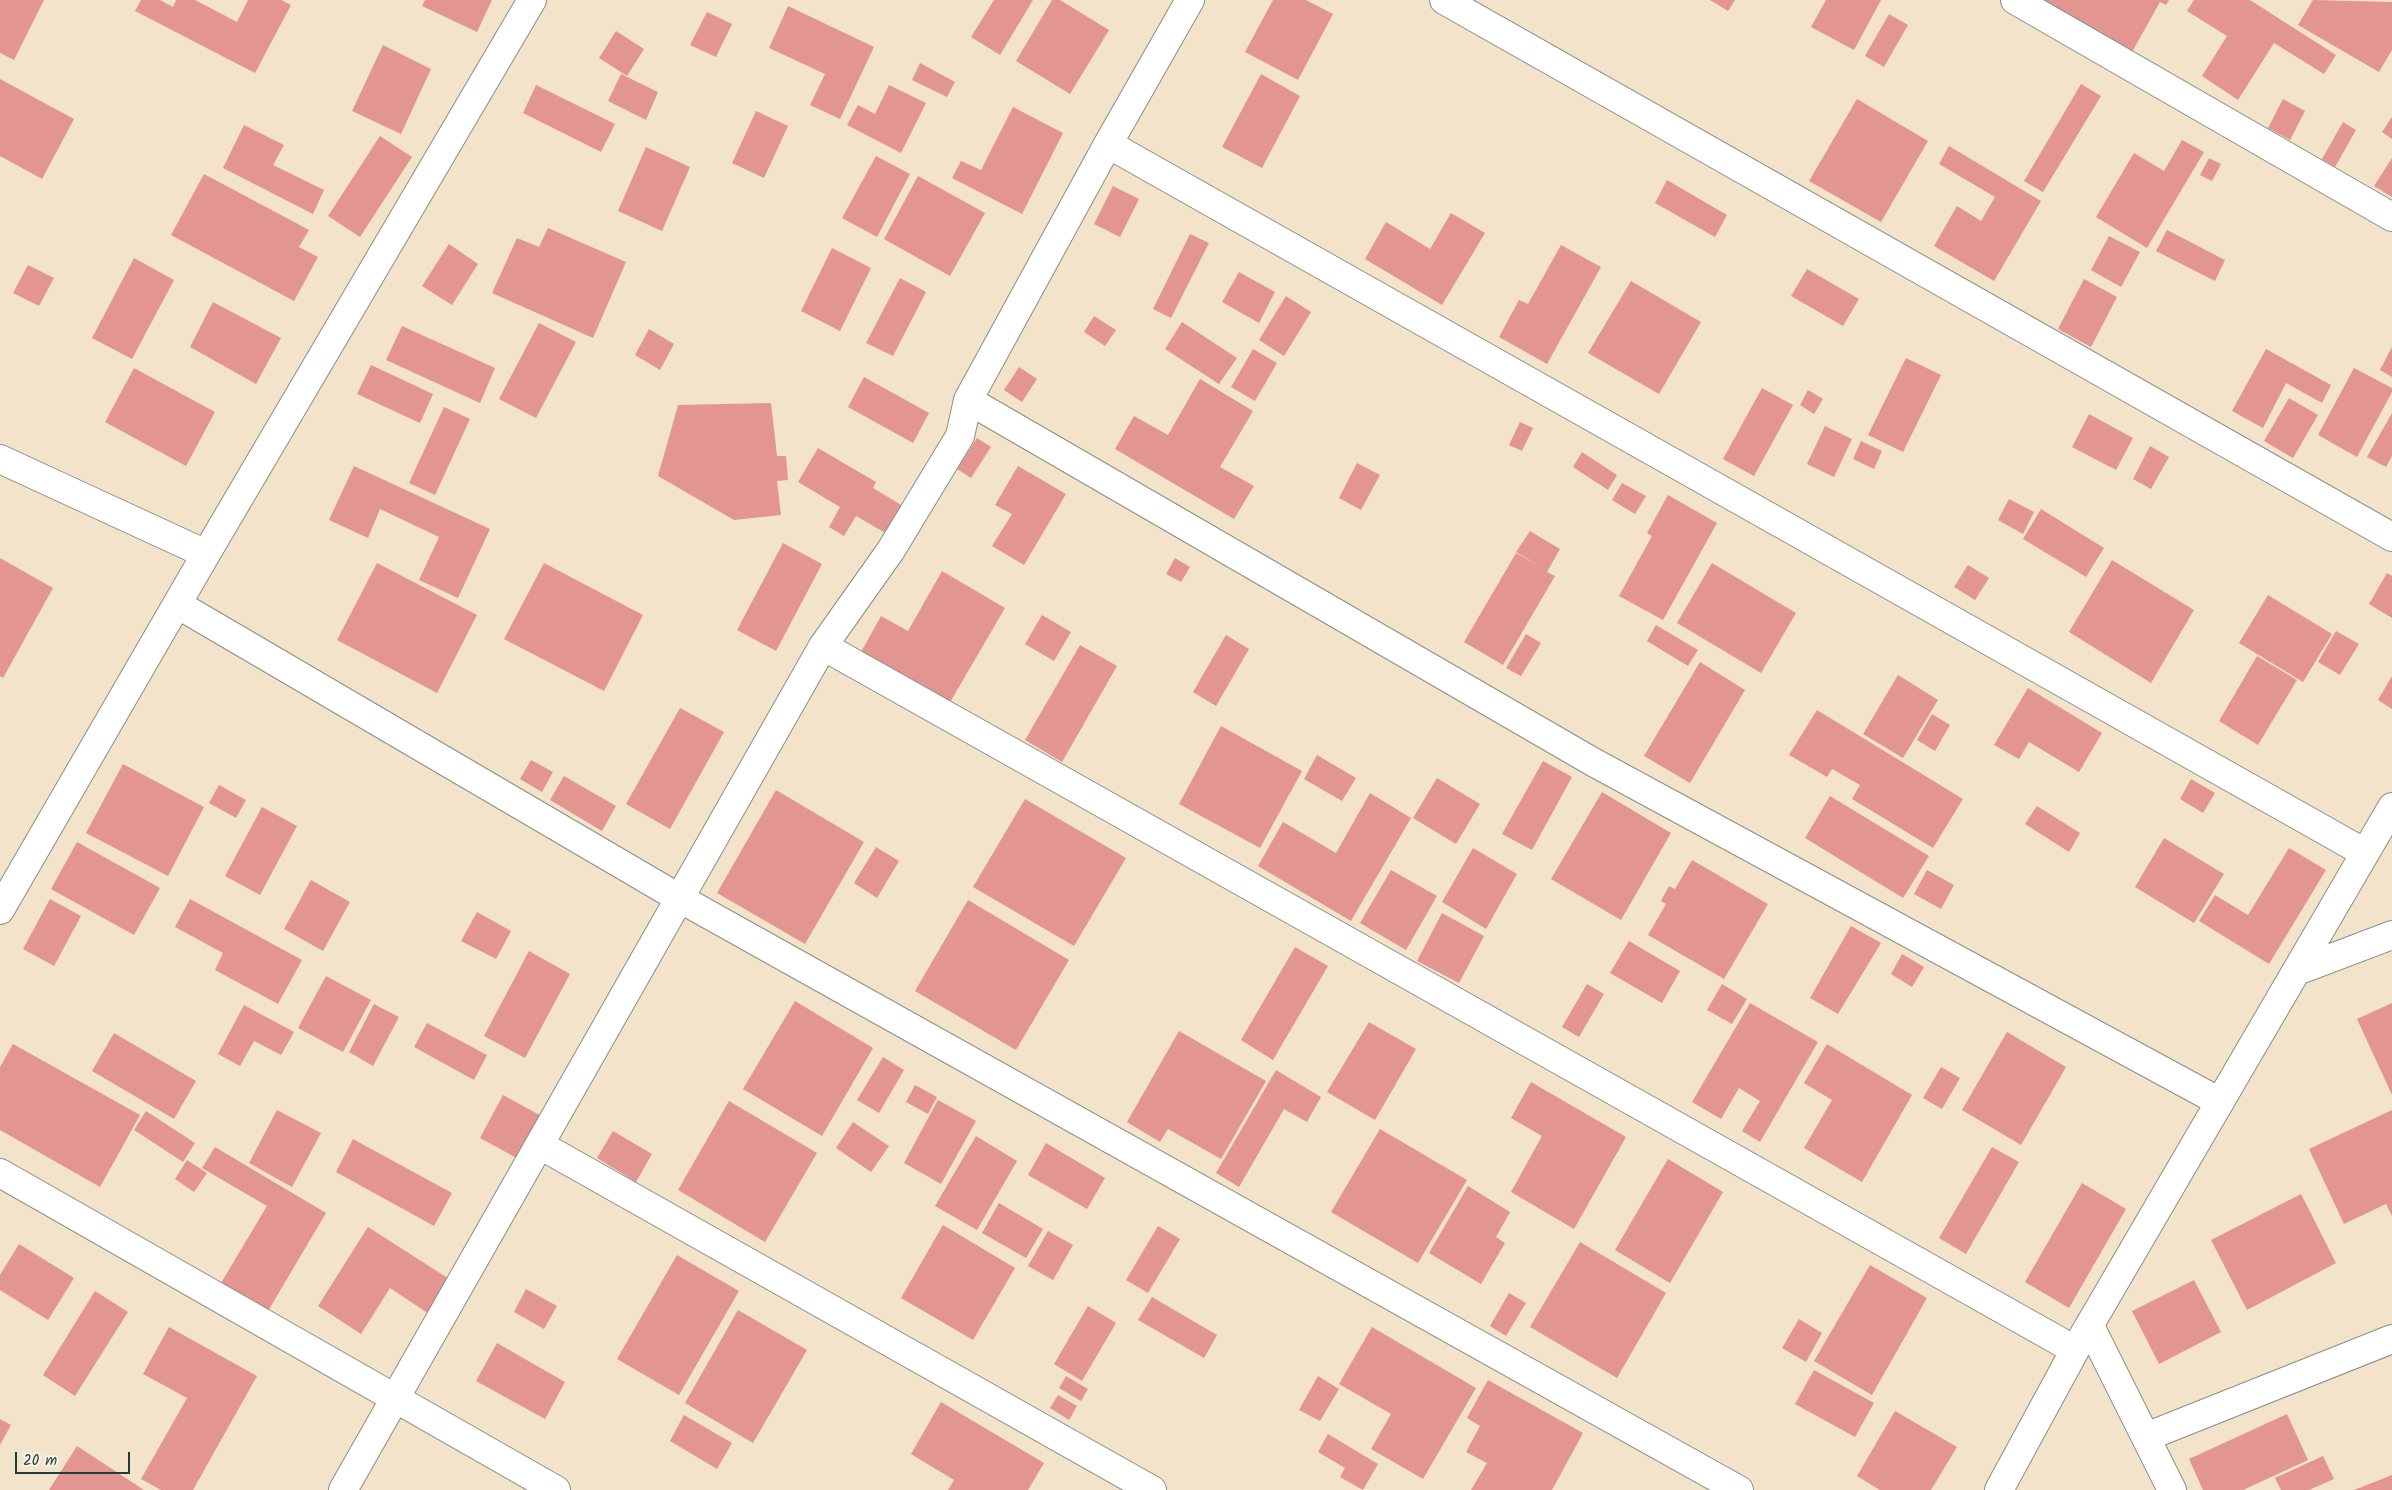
<!DOCTYPE html>
<html>
<head>
<meta charset="utf-8">
<style>
	body { margin:0 }
	#map { position:relative; width:2392px; height:1490px; overflow:hidden; background:#f3e3cb; font-family:Kalam,sans-serif }
	canvas { display:block }
	.scale { position:absolute; left:15px; top:1452px; width:115px; height:22px; box-sizing:border-box; border:2px solid #1f3d34; border-top:0; padding-left:6px; font-size:15px; line-height:18px; white-space:nowrap; color:#1f3d34; -webkit-text-stroke:4px #f7f3e8; paint-order:stroke }
</style>
</head>
<body>
<div id="map">
<canvas width="2392" height="1490"></canvas>
<div class="scale">20 m</div>
</div>
<script>
const g = document.querySelector('canvas').getContext('2d');
g.lineJoin = 'round';
function fill(path, color) {
  g.fillStyle = color;
  g.fill(path, 'evenodd');
}
function stroke(path, color, width, dash) {
  g.strokeStyle = color;
  g.lineWidth = width;
  g.lineCap = dash ? 'butt' : 'round';
  g.setLineDash(dash || []);
  g.stroke(path);
}
fill(new Path2D(`
	M0 0H44L14 60 0 53Z
	M141 0H160L173 7 176 0H195L237 22 248 0H281L291 5 255 73 135 11Z
	M425 0H492L477 32 422 6Z
	M994 0H1033L1000 55 971 37Z
	M1052 0H1060L1109 30 1070 94 1016 61Z
	M1273 0H1306L1333 14 1298 80 1245 52Z
	M1710 0H1735L1728 11Z
	M1826 0H1881L1854 50 1811 27Z
	M2043 0H2169L2166 5 2160 2 2132 52 2042 2Z
	M2194 0H2250L2336 55 2324 74 2274 43 2238 100 2202 76 2227 36 2187 11Z
	M2313 0 2392 2V50L2379 72 2298 25Z
	M788 6 874 47 840 119 810 105 825 74 769 48Z
	M707 12 732 24 716 57 690 45Z
	M1889 14 1908 25 1884 67 1865 56Z
	M616 31 644 49 627 76 599 58Z
	M383 45 431 69 401 134 352 111Z
	M920 63 955 82 947 97 912 80Z
	M621 74 658 92 646 120 608 101Z
	M1261 74 1300 96 1262 168 1222 147Z
	M0 79 74 119 42 179 0 156Z
	M2081 84 2101 96 2043 192 2024 181Z
	M536 85 615 124 601 152 523 113Z
	M889 85 926 103 901 153 847 125 858 105 875 114Z
	M1857 99 1928 141 1881 222 1809 181Z
	M2283 99 2305 111 2290 140 2268 128Z
	M1013 107 1063 133 1022 214 952 178 961 161 981 170Z
	M756 111 788 126 764 178 732 163Z
	M2392 117V139L2382 132Z
	M2343 122 2356 130 2335 167 2322 159Z
	M244 125 284 145 273 165 324 190 313 214 223 168Z
	M380 136 412 157 360 237 328 216Z
	M2182 140 2204 152 2147 248 2096 217 2134 153 2164 171Z
	M1949 146 2041 201 1994 281 1934 246 1957 206 1981 221 1995 197 1939 164Z
	M646 147 690 167 662 231 618 211Z
	M876 156 910 174 877 237 842 218Z
	M2209 158 2221 164 2212 181 2200 175Z
	M2392 158V197L2374 186Z
	M204 174 309 230 299 247 318 257 294 301 171 235Z
	M918 176 985 213 950 276 884 239Z
	M1667 180 1727 215 1715 237 1655 203Z
	M1113 186 1139 199 1120 237 1094 224Z
	M1451 213 1485 233 1442 305 1365 259 1386 222 1430 249Z
	M548 228 626 262 593 338 492 293 517 238 539 247Z
	M2167 230 2225 260 2215 281 2156 251Z
	M1190 234 1209 243 1171 318 1153 309Z
	M2109 236 2140 252 2121 287 2091 270Z
	M449 244 478 264 452 305 422 286Z
	M1561 245 1601 267 1547 364 1499 337 1519 300 1528 304Z
	M832 248 871 268 840 331 801 311Z
	M134 258 174 280 132 359 92 338Z
	M28 265 54 278 39 306 13 293Z
	M1807 269 1859 299 1843 326 1791 296Z
	M1239 272 1275 292 1259 323 1222 302Z
	M900 278 926 292 893 356 866 343Z
	M2084 279 2117 297 2091 347 2058 329Z
	M1631 281 1701 322 1659 394 1588 353Z
	M1286 296 1311 312 1284 356 1259 340Z
	M213 302 281 338 256 384 190 347Z
	M1094 316 1116 330 1105 346 1084 332Z
	M1182 322 1237 358 1219 384 1165 349Z
	M539 323 576 342 536 418 499 399Z
	M402 326 495 368 480 403 386 360Z
	M649 329 674 344 660 370 635 355Z
	M2392 347V377L2380 370Z
	M1253 349 1277 363 1255 401 1231 387Z
	M2266 349 2331 385 2322 403 2286 383 2263 428 2232 411Z
	M1906 358 1941 375 1903 452 1868 435Z
	M371 365 433 394 420 423 357 394Z
	M1019 367 1037 379 1022 402 1004 390Z
	M134 368 215 412 186 466 105 422Z
	M2354 368 2392 388V392L2357 457 2318 435Z
	M864 377 929 413 913 443 848 407Z
	M1200 379 1253 411 1220 467 1254 486 1234 519 1115 449 1134 416 1168 435Z
	M1762 388 1793 405 1754 476 1723 459Z
	M1808 390 1823 399 1814 414 1800 405Z
	M2289 398 2318 415 2293 458 2264 441Z
	M771 403 777 456H786L788 480 777 481 781 515 734 520 658 476 678 405Z
	M444 407 470 419 435 495 409 483Z
	M2392 413V456L2386 467 2367 457Z
	M2089 414 2133 438 2116 470 2072 447Z
	M1520 422 1533 428 1522 451 1509 445Z
	M1825 426 1852 439 1834 477 1807 464Z
	M977 438 991 447 971 478 957 469Z
	M1861 441 1882 451 1874 469 1853 459Z
	M2150 446 2169 457 2151 489 2133 479Z
	M818 448 876 482 873 488 903 506 887 534 856 516 844 536 829 527 840 507 798 482Z
	M1582 452 1617 475 1608 490 1573 467Z
	M1357 463 1380 475 1361 510 1339 498Z
	M354 466 490 529 458 598 419 580 439 537 380 509 368 538 329 520Z
	M1018 466 1066 494 1024 565 992 546 1012 514 995 505Z
	M1622 483 1646 496 1635 514 1612 500Z
	M1668 495 1717 523 1663 620 1619 596 1652 536 1647 533Z
	M2009 499 2034 512 2023 534 1998 520Z
	M2041 509 2104 548 2086 577 2023 539Z
	M1530 531 1560 549 1547 572 1555 576 1503 665 1464 642 1516 553 1541 567 1516 552Z
	M783 543 822 564 776 651 737 630Z
	M0 558 53 588 3 678 0 676Z
	M1175 558 1190 567 1181 582 1166 574Z
	M2112 560 2194 610 2151 683 2069 632Z
	M377 563 477 615 437 693 337 640Z
	M544 563 643 615 604 691 504 639Z
	M1712 563 1796 613 1761 673 1677 623Z
	M1968 565 1989 578 1975 600 1954 587Z
	M942 571 1005 608 949 704 861 652 881 616 908 631Z
	M2387 573 2392 576V618L2369 604Z
	M2268 595 2332 634 2303 682 2239 643Z
	M1042 615 1071 632 1054 661 1025 644Z
	M1656 625 1698 650 1688 666 1647 641Z
	M2336 631 2359 644 2340 675 2318 662Z
	M1526 634 1541 643 1521 676 1506 668Z
	M1226 635 1249 649 1216 706 1193 692Z
	M1080 645 1117 666 1062 762 1025 740Z
	M2257 656 2297 680 2258 745 2219 721Z
	M1700 662 1745 690 1690 783 1644 756Z
	M1898 675 1938 700 1903 758 1863 734Z
	M2392 676V709L2378 700Z
	M2028 688 2102 733 2079 772 2029 742 2019 759 1994 745Z
	M680 708 724 732 670 829 626 804Z
	M1817 710 1963 799 1933 848 1852 799 1860 785 1832 769 1827 777 1789 755Z
	M1932 714 1950 725 1935 751 1917 740Z
	M1221 726 1302 771 1260 848 1179 804Z
	M1317 755 1356 778 1342 801 1304 779Z
	M531 760 553 772 542 792 520 779Z
	M1543 761 1572 777 1532 850 1502 834Z
	M123 764 204 807 168 876 86 833Z
	M564 776 616 806 602 831 550 800Z
	M1437 778 1480 804 1456 844 1413 818Z
	M2191 779 2215 793 2203 813 2180 799Z
	M219 785 246 800 236 818 209 803Z
	M776 790 864 842 805 944 717 893Z
	M1602 792 1671 833 1621 920 1551 879Z
	M1370 793 1411 818 1351 921 1258 866 1283 822 1336 853Z
	M1830 796 1929 856 1903 898 1805 838Z
	M1025 799 1126 858 1074 946 973 887Z
	M2037 806 2080 833 2069 852 2025 824Z
	M262 807 297 826 260 895 225 876Z
	M2164 838 2224 874 2194 923 2135 887Z
	M77 842 160 888 134 935 51 889Z
	M876 847 899 861 877 898 854 883Z
	M1473 848 1517 874 1486 929 1442 902Z
	M2289 848 2326 870 2269 964 2199 921 2215 895 2248 915Z
	M1692 860 1768 904 1724 979 1648 935 1666 904 1661 901 1669 886 1675 889Z
	M1391 870 1437 896 1406 950 1360 923Z
	M1927 870 1954 885 1941 909 1914 894Z
	M311 880 350 902 323 951 284 929Z
	M50 899 81 916 54 966 23 949Z
	M190 899 302 960 278 1004 215 970 223 953 175 927Z
	M968 900 1069 960 1016 1050 915 991Z
	M477 912 511 931 496 959 461 941Z
	M1442 913 1484 936 1459 983 1417 961Z
	M1851 926 1881 943 1838 1014 1810 998Z
	M1629 941 1680 971 1662 1003 1610 973Z
	M1295 947 1328 966 1273 1060 1241 1040Z
	M529 951 570 974 525 1058 484 1036Z
	M1902 954 1924 967 1912 987 1891 974Z
	M326 976 371 1000 343 1052 298 1028Z
	M1587 984 1604 994 1579 1037 1562 1027Z
	M1722 984 1747 999 1732 1024 1707 1010Z
	M795 1001 873 1048 822 1136 743 1089Z
	M1750 1003 1818 1042 1760 1142 1742 1131 1760 1101 1739 1088 1721 1119 1692 1102Z
	M2392 1003V1095L2357 1019Z
	M374 1004 399 1017 373 1066 349 1052Z
	M244 1005 294 1032 281 1055 254 1041 240 1066 218 1054Z
	M1369 1022 1416 1049 1375 1120 1327 1092Z
	M427 1023 487 1055 474 1080 414 1047Z
	M1179 1031 1266 1081 1221 1159 1168 1129 1160 1142 1127 1122Z
	M2007 1032 2066 1067 2021 1145 1962 1110Z
	M114 1033 196 1081 174 1119 92 1071Z
	M13 1044 140 1115 100 1187 0 1130V1067Z
	M1827 1044 1912 1095 1862 1182 1804 1148 1832 1100 1804 1083Z
	M883 1057 904 1070 879 1113 857 1100Z
	M1941 1067 1960 1078 1942 1109 1923 1098Z
	M1276 1070 1321 1097 1307 1122 1284 1109 1239 1187 1216 1173Z
	M1531 1082 1626 1137 1574 1229 1511 1192 1542 1136 1511 1118Z
	M915 1085 937 1097 928 1114 906 1102Z
	M503 1095 547 1119 524 1162 480 1138Z
	M938 1100 976 1121 941 1184 904 1163Z
	M729 1101 817 1153 765 1242 678 1190Z
	M277 1110 321 1133 292 1187 249 1163Z
	M2392 1110V1216L2386 1204 2344 1224 2309 1149Z
	M146 1111 195 1143 183 1162 134 1130Z
	M853 1122 889 1146 871 1172 836 1148Z
	M1380 1129 1467 1180 1418 1263 1331 1212Z
	M613 1131 652 1154 636 1182 597 1158Z
	M976 1136 1017 1161 977 1230 935 1206Z
	M353 1139 452 1193 434 1226 336 1172Z
	M1046 1143 1105 1178 1087 1209 1028 1175Z
	M215 1147 326 1213 268 1311 221 1283 267 1206 202 1168Z
	M1992 1147 2019 1162 1966 1254 1939 1238Z
	M1668 1159 1723 1192 1670 1283 1615 1250Z
	M187 1160 207 1173 194 1192 175 1179Z
	M2082 1183 2126 1209 2069 1308 2025 1282Z
	M1468 1186 1510 1212 1496 1237 1505 1243 1481 1284 1429 1253Z
	M2301 1194 2336 1263 2247 1310 2211 1240Z
	M999 1203 1043 1229 1026 1258 982 1233Z
	M943 1225 1015 1268 973 1340 901 1298Z
	M1158 1226 1180 1239 1148 1293 1126 1280Z
	M368 1227 457 1284 435 1318 390 1288 361 1334 318 1306Z
	M1048 1231 1073 1245 1053 1280 1028 1266Z
	M1580 1242 1666 1293 1617 1378 1530 1327Z
	M19 1244 74 1278 48 1320 0 1290V1275Z
	M677 1255 739 1291 679 1395 617 1359Z
	M1870 1265 1927 1298 1872 1395 1814 1361Z
	M2194 1280 2221 1332 2159 1364 2132 1311Z
	M526 1289 557 1306 544 1329 514 1312Z
	M95 1291 128 1312 75 1396 43 1375Z
	M1509 1293 1526 1303 1506 1336 1490 1326Z
	M1152 1297 1217 1335 1204 1358 1138 1320Z
	M1088 1306 1116 1323 1082 1381 1054 1364Z
	M738 1310 807 1350 753 1443 685 1403Z
	M1799 1319 1822 1333 1806 1362 1782 1348Z
	M169 1327 257 1376 193 1490H161L141 1479 187 1398 143 1374Z
	M1372 1327 1476 1388 1423 1479 1371 1449 1391 1414 1339 1384Z
	M497 1343 565 1382 545 1419 476 1381Z
	M1814 1370 1874 1403 1855 1437 1795 1404Z
	M1066 1376 1088 1389 1081 1401 1059 1388Z
	M1318 1376 1339 1389 1320 1421 1299 1410Z
	M1488 1380 1583 1433 1552 1490H1471L1487 1463 1466 1452 1480 1426 1467 1418Z
	M1058 1395 1077 1406 1069 1420 1050 1408Z
	M941 1402 1044 1463 1028 1490H948L954 1480 911 1454Z
	M1895 1411 1957 1447 1931 1490H1880L1857 1476Z
	M2287 1414 2308 1460 2243 1490H2203L2189 1459Z
	M684 1415 732 1443 717 1469 670 1441Z
	M0 1419 11 1425 0 1445Z
	M1328 1434 1378 1464 1363 1490 1340 1477 1345 1468 1318 1452Z
	M77 1446 144 1490H49Z
	M2323 1456 2334 1479 2309 1490H2281L2275 1478Z
	M2392 1475V1490H2354Z`), '#e29591');
const minor = new Path2D(`
	M1444 0 2392 537
	M2015 0 2392 217
	M1108 144 2365 853
	M968 400 1593 762 2220 1102
	M0 459 206 554
	M177 604 679 898 1739 1490
	M823 646 2075 1350
	M0 910 206 554 532 0
	M2297 971 2392 935
	M540 1145 1152 1490
	M0 1173 556 1490
	M2090 1326 2172 1490
	M2146 1437 2392 1339
	M343 1490 823 646 891 550 960 436 968 400 1108 144 1190 0
	M1999 1490 2075 1350 2392 807`);
stroke(minor, '#899080', 30);
stroke(minor, '#fff', 28);
</script>
</body>
</html>
